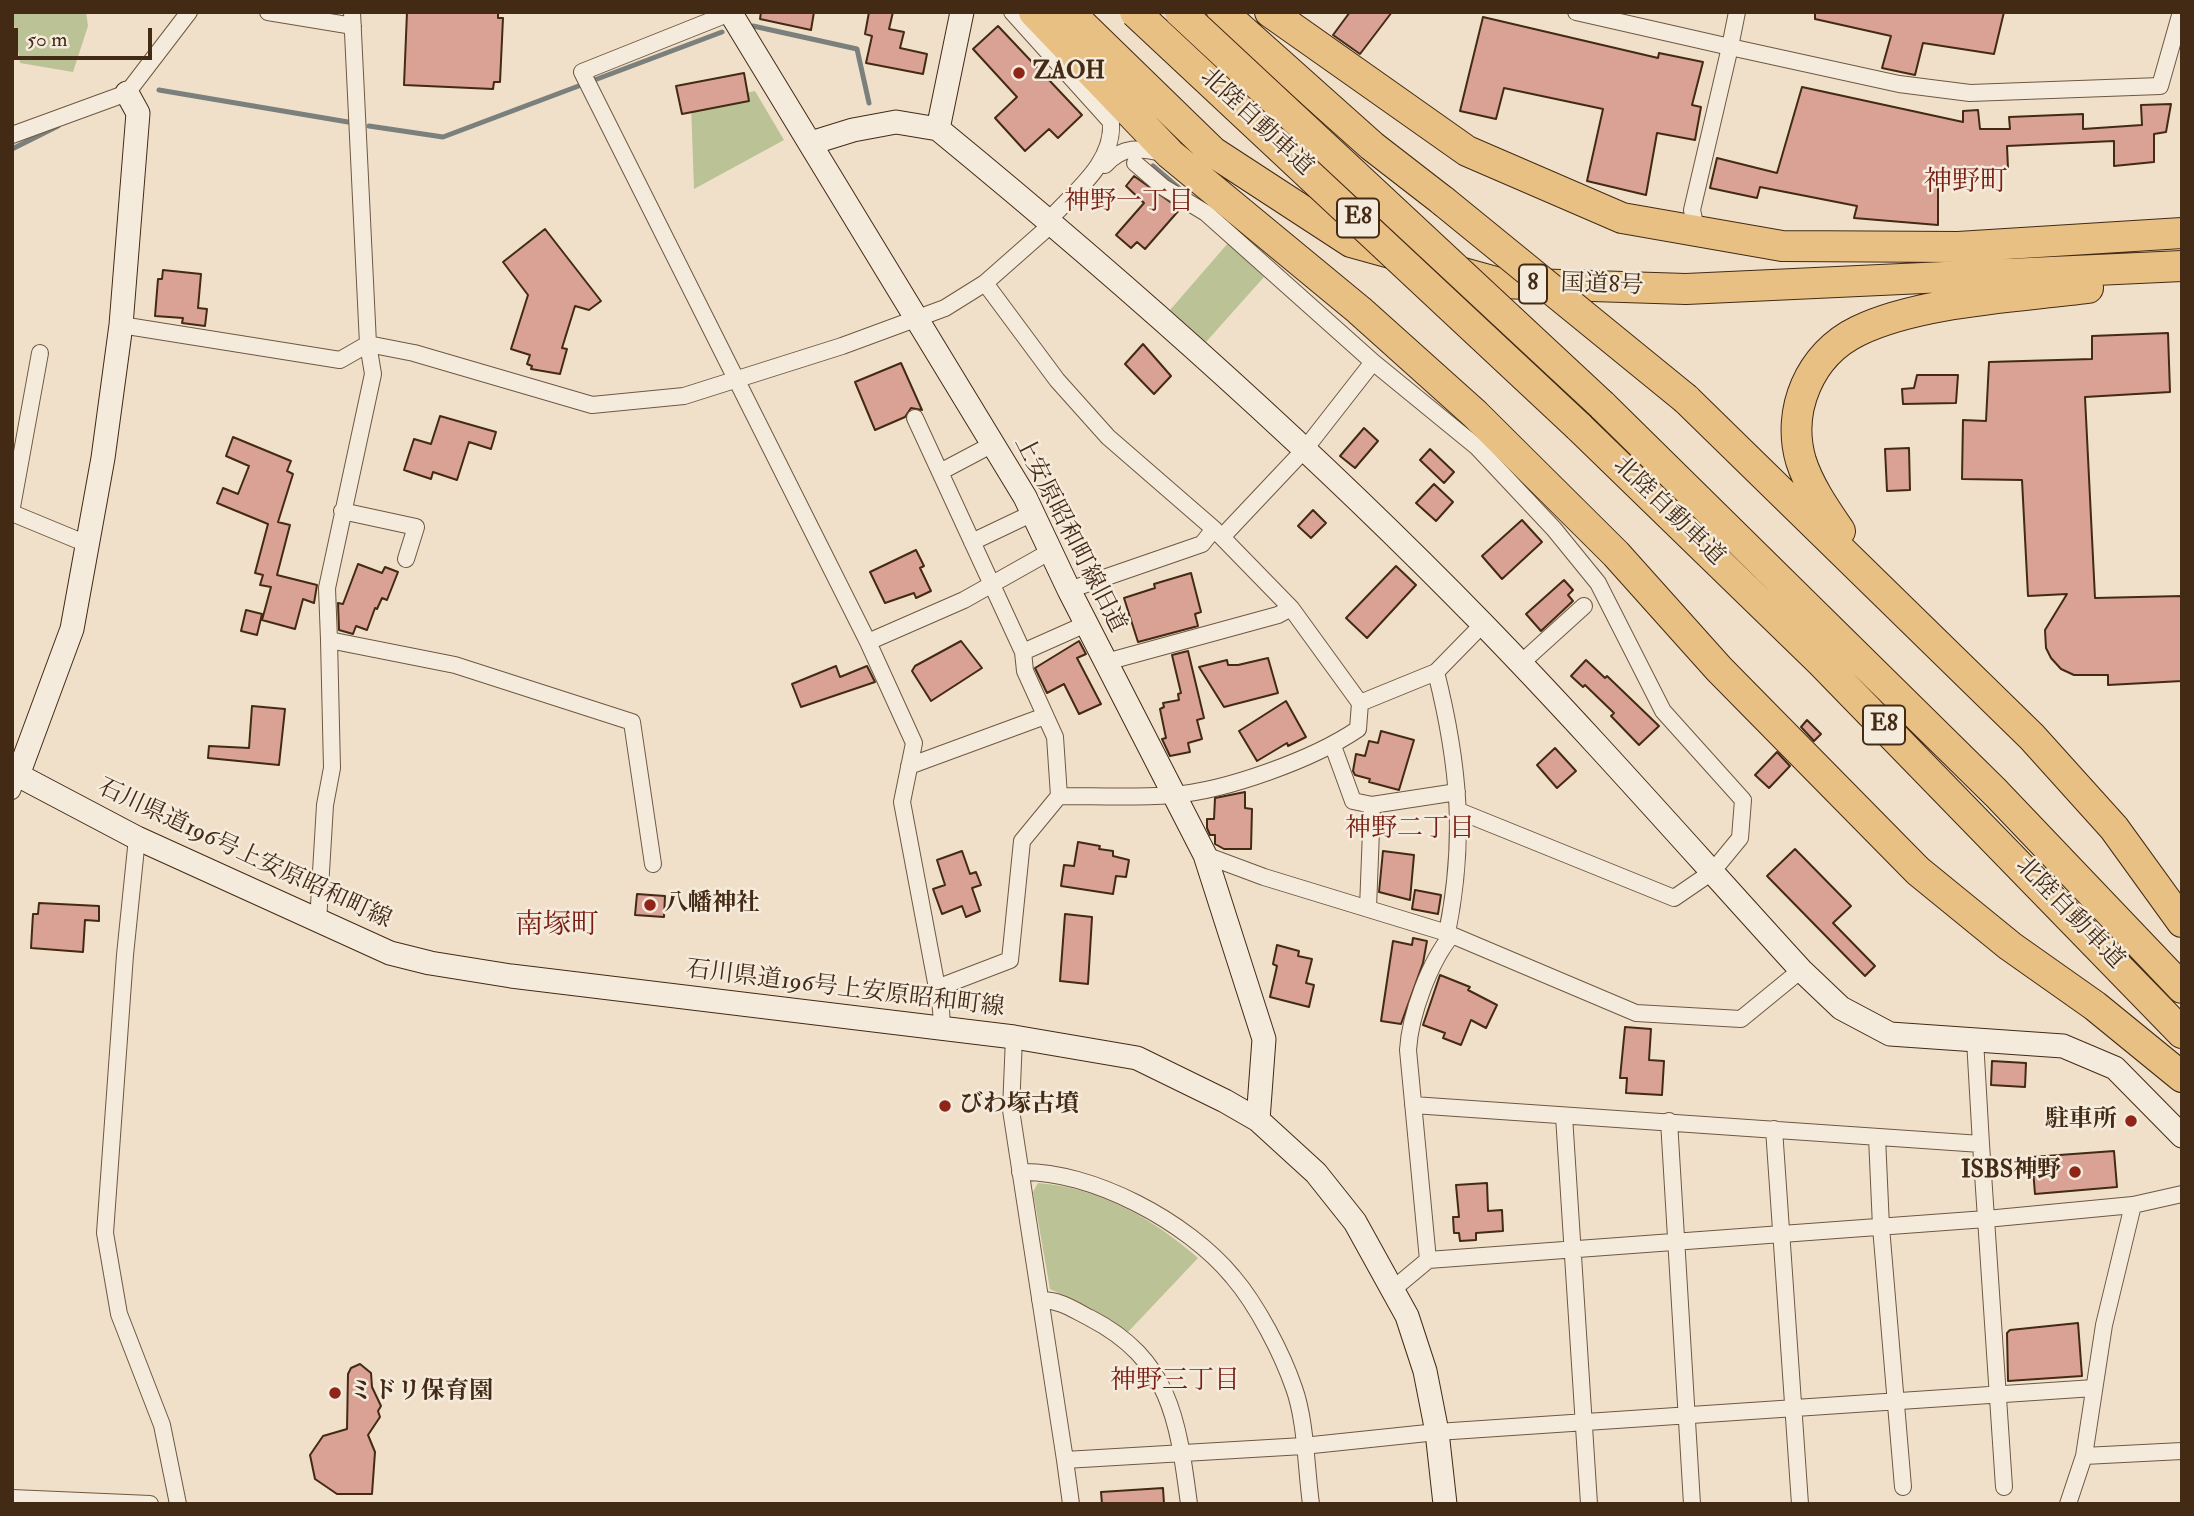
<!DOCTYPE html>
<html>
<head>
<meta charset="utf-8">
<style>
	body { margin:0 }
	#map { position:relative; width:2194px; height:1516px; overflow:hidden; background:#f0e0c9; font-family:"IM FELL Double Pica",serif }
	canvas { display:block }
	.frame { position:absolute; inset:0; border:14px solid #432a14; pointer-events:none }
	.scale { position:absolute; left:14px; top:28px; width:138px; height:32px; box-sizing:border-box; border:4px solid #432a14; border-top:0; padding-left:9px; font-size:21px; line-height:24px; white-space:nowrap; color:#432a14; -webkit-text-stroke:5px #f5ebdc; paint-order:stroke }
</style>
</head>
<body>
<div id="map">
<canvas width="2194" height="1516"></canvas>
<div class="frame"></div>
<div class="scale">50 m</div>
</div>
<script>
const g = document.querySelector('canvas').getContext('2d');
g.lineJoin = 'round';
function fill(path, color) {
  g.fillStyle = color;
  g.fill(path, 'evenodd');
}
function stroke(path, color, width, dash) {
  g.strokeStyle = color;
  g.lineWidth = width;
  g.lineCap = dash ? 'butt' : 'round';
  g.setLineDash(dash || []);
  g.stroke(path);
}
function label(font, color, halo, rows, align = 'center') {
  g.font = font + ' "IM FELL Double Pica","Noto Serif JP",serif';
  g.lineWidth = 5;
  g.setLineDash([]);
  g.textBaseline = 'middle';
  g.strokeStyle = halo;
  g.fillStyle = color;
  for (const [text, x, y, turn = 0] of rows) {
    g.save();
    g.translate(x, y);
    g.rotate((+turn || 0) * Math.PI / 180);
    g.textAlign = isNaN(turn) ? turn : align;
    if (halo) g.strokeText(text, 0, 0);
    g.fillText(text, 0, 0);
    g.restore();
  }
}
fill(new Path2D(`
	M12 12H86L88 26 73 72 20 63Z
	M755 91 784 140 694 189 691 104Z
	M1229 242 1264 277 1206 342 1170 310Z
	M1038 1183C1100 1188 1152 1218 1198 1258L1128 1332 1091 1308 1050 1289 1033 1192Z`), '#bac296');
stroke(new Path2D(`
	M753 26 857 49 869 103
	M159 90 348 122
	M369 126 443 137 722 32
	M12 149 58 126
	M1153 166 1180 189`), '#7b807c', 5);
const building = new Path2D(`
	M407 12H498V18H503L500 82H494L493 89 404 85Z
	M761 12H814L811 30 760 19Z
	M869 12H893L889 29 904 32 900 48 927 54 923 74 866 63 872 36 865 34Z
	M1350 12H1392L1360 54 1333 35Z
	M1815 12H2004L1994 54 1923 43 1915 75 1882 68 1891 36 1815 19Z
	M1483 17 1658 58 1659 53 1703 62 1692 105 1701 107 1695 140 1657 133 1646 195 1587 181 1603 109 1504 88 1496 119 1460 111Z
	M998 26 1082 115 1058 138 1049 129 1025 151 995 118 1017 97 973 49Z
	M744 73 749 101 682 114 676 86Z
	M1802 87 1963 122V111L1978 110 1980 129H2010L2009 117 2083 114V129L2142 125 2141 105 2171 104 2166 132 2154 134V162L2114 166V141L2007 146 2008 168 1938 171V225L1854 218 1857 206 1760 187 1757 198 1710 188 1717 158 1777 173Z
	M1134 176 1180 209 1145 249 1137 242 1131 248 1116 235 1144 203 1126 186Z
	M545 229 601 301 589 310 575 306 562 348 567 349 560 374 531 369 532 366 527 364 530 355 511 349 528 295 503 262Z
	M163 270 201 274 198 308 207 309 205 326 182 323 183 318 155 316 158 279H162Z
	M2168 333 2170 392 2085 397 2095 598 2182 596V681L2108 685V675H2074L2061 669 2051 658 2046 648 2045 630 2067 594 2028 596 2022 480 1962 479 1963 420 1986 421 1989 362 2092 359V336Z
	M1143 344 1171 376 1154 394 1125 364Z
	M901 363 922 410 911 408 905 417 875 430 855 382Z
	M1917 375H1958L1956 403 1903 404 1902 389 1914 388Z
	M440 416 496 432 491 449 469 442 457 480 433 472 431 479 404 470 414 439 431 444Z
	M1364 428 1378 441 1355 468 1340 456Z
	M233 437 291 461 287 471 293 474 278 522 290 525 277 575 317 585 314 603 303 599 295 629 262 620 271 587 260 585 263 575 255 573 268 524 217 503 223 488 238 494 249 466 226 456Z
	M1909 448 1910 490 1887 491 1885 449Z
	M1430 449 1454 472 1444 483 1420 460Z
	M1434 484 1453 502 1436 521 1416 503Z
	M1313 510 1326 523 1311 538 1298 526Z
	M1522 520 1542 542 1502 579 1482 556Z
	M916 550 924 566 920 568 931 591 916 598 914 593 885 603 870 572Z
	M358 564 382 573 385 567 398 572 387 600 382 598 377 609 375 608 367 630 356 626 353 634 339 630 338 603 343 604Z
	M1396 566 1416 585 1367 638 1346 618Z
	M1191 573 1201 612 1195 614 1198 626 1138 642 1124 598 1155 588 1154 584Z
	M1564 580 1573 590 1568 595 1573 601 1541 631 1526 614Z
	M246 610 262 614 257 635 241 631Z
	M961 641 982 668 931 701 912 671 915 666Z
	M1079 641 1086 654 1077 658 1101 704 1079 714 1064 684 1047 693 1035 668Z
	M1188 651 1204 718 1197 720 1202 739 1188 743 1190 752 1170 756 1162 739 1166 738 1160 709 1164 707 1163 703 1179 700 1178 694 1181 693 1172 655Z
	M1268 658 1278 693 1224 707 1199 667 1227 660 1228 665H1238Z
	M1586 660 1605 678 1607 676 1659 726 1639 745 1611 716 1614 713 1585 685 1583 687 1571 676Z
	M836 666 840 677 867 666 875 682 801 707 792 684Z
	M1286 701 1306 737 1288 746 1287 743 1257 761 1239 731Z
	M252 706 285 709 279 765 208 758 209 746 249 748Z
	M1807 720 1821 734 1814 741 1801 727Z
	M1381 731 1414 740 1399 790 1369 782 1370 779 1355 775 1353 771 1356 754 1365 756 1369 741 1378 743Z
	M1555 748 1576 771 1557 788 1537 765Z
	M1777 752 1790 766 1769 788 1755 775Z
	M1245 792V808L1252 809 1251 849H1224L1215 844V835H1210L1207 828V819H1214L1215 798Z
	M1078 842 1100 846 1099 849 1113 851V856L1129 860 1126 877 1116 876 1113 894 1061 886 1064 865 1074 866Z
	M1795 849 1851 906 1833 923 1875 966 1865 976 1767 876Z
	M962 851 970 874 976 872 981 885 972 888 980 911 966 917 962 906 942 914 933 889 945 885 937 860Z
	M1383 851 1414 855 1410 900 1379 892Z
	M1415 890 1441 895 1438 914 1412 909Z
	M637 894 665 896 664 917 635 915Z
	M39 903 99 906V921L85 920 83 952 31 948 33 914H38Z
	M1065 914 1092 917 1088 984 1060 981Z
	M1413 938 1427 941 1423 963 1401 1024 1381 1021 1393 941 1412 945Z
	M1277 945 1299 951 1298 956 1312 959 1306 983 1314 985 1309 1007 1270 997 1277 966 1273 964Z
	M1440 975 1470 987 1468 990 1497 1005 1486 1028 1471 1020 1461 1045 1443 1038 1445 1033 1423 1025Z
	M1625 1027 1651 1029 1649 1060 1664 1061 1662 1095 1626 1093 1627 1078H1620Z
	M1992 1061 2026 1063 2025 1087 1991 1085Z
	M2114 1151 2117 1187 2035 1194 2032 1157Z
	M1487 1183 1488 1211 1502 1210 1503 1231 1476 1233V1240L1460 1241 1459 1233H1454L1453 1217H1459L1456 1185Z
	M2078 1323 2082 1376 2008 1381 2007 1333 2010 1330Z
	M360 1364 371 1373 372 1387 381 1406 378 1411 380 1417 368 1435 375 1452 372 1494H337L315 1479 310 1455 323 1436 347 1429 348 1374 351 1368Z
	M1163 1488 1164 1504H1102L1101 1492Z`);
fill(building, '#d9a295');
stroke(building, '#432a14', 2);
const street = new Path2D(`
	M268 12 353 26
	M1012 12 1111 122C1114 163 1075 191 1049 220
	M1576 12 1730 47 1692 210 1697 233
	M1737 12 1730 47 1899 84 1970 93 2160 86 2181 12
	M730 13 582 72 868 642 914 743 902 802 941 1009 942 1028
	M12 135 127 93 189 12
	M1135 163 1163 187 1206 213 1373 362 1305 449 1222 537
	M1105 165C1123 145 1139 148 1164 153
	M985 283 1057 380 1108 437 1214 529 1291 608 1360 703 1436 672 1483 624
	M121 325 340 360 368 344 414 353 592 405 684 396 842 346 945 308 985 283 1053 223
	M1373 362 1477 447 1554 529 1598 583 1663 711 1743 800 1740 838 1712 872 1674 898 1459 811
	M915 418 1023 652 1025 671 1055 737 1059 796 1022 841 1010 960 937 988
	M940 472 993 444
	M12 507 40 353
	M342 511 416 527 406 559
	M12 513 87 544
	M972 542 1033 513
	M1069 590 1202 544 1214 529
	M329 640 327 588 373 374 368 344 352 12
	M868 642 964 600 1051 551
	M1023 652 1086 624
	M1106 662 1278 615 1291 608
	M1520 664 1584 606
	M1436 672C1459 764 1466 839 1447 933
	M1333 746 1353 801 1372 805 1368 908
	M909 766 1045 716
	M12 791 18 775
	M1059 796C1097 796 1135 798 1172 795 1226 791 1314 759 1358 729L1360 703
	M1372 805 1457 792
	M137 838 125 955 105 1233 119 1314 162 1425 178 1504
	M1205 855 1264 877 1447 933 1636 1013 1741 1019 1801 970
	M318 922 325 805 332 768 329 640 455 665 632 722 653 864
	M1014 1037 1011 1110 1065 1460
	M1975 1040 1981 1144
	M1413 1105 1981 1144 2004 1487
	M1564 1116 1589 1504
	M1669 1121 1692 1504
	M1774 1129 1800 1504
	M1877 1137 1881 1227 1903 1487
	M1020 1172C1091 1170 1188 1222 1233 1277 1257 1305 1282 1353 1294 1388 1306 1421 1306 1469 1311 1504
	M1428 1260 1408 1050C1410 1015 1430 961 1452 935
	M1392 1290 1428 1260 1986 1219 2133 1205 2182 1194
	M1040 1300C1061 1300 1072 1309 1090 1318 1171 1360 1178 1421 1189 1504
	M2084 1456 2104 1325 2133 1205
	M12 1498 150 1504
	M1071 1504 1065 1460 1303 1446 1437 1432 2094 1388
	M2068 1504 2084 1456 2182 1451`);
const secondary = new Path2D(`
	M730 12 1025 497 1069 590 1205 855 1264 1039 1258 1120
	M962 12 938 129C1127 284 1310 447 1481 622 1591 735 1695 854 1801 970L1841 1008 1890 1034 2063 1046 2115 1068 2182 1136
	M811 143 853 130 896 122 938 129
	M12 772 137 838 390 953 430 963 511 976 1014 1037 1137 1058 1225 1101 1258 1120 1316 1173 1355 1222 1407 1316 1425 1371 1437 1432 1445 1504
	M18 775 72 629 103 458 121 325 138 113 127 93`);
const highway = new Path2D(`
	M1034 12 1170 154 1359 310 1475 414 1616 554 1719 669 1918 871 2010 946 2095 1006 2182 1077
	M1069 12 1213 152 1351 242 1499 283 1686 289 2182 266
	M1222 12 1372 146 1443 201
	M1270 12 1467 151 1622 218 1782 246 1958 247 2182 233
	M1686 399 2032 737 2114 828 2182 922
	M1602 405 1996 793 2182 988
	M1578 426 1822 663 2182 1033
	M1840 531C1825 509 1809 486 1801 461 1786 410 1810 354 1858 331 1920 301 2019 297 2088 288`);
stroke(street, '#6e5841', 18);
stroke(secondary, '#432a14', 25);
stroke(highway, '#432a14', 32);
stroke(street, '#f5ebdc', 16);
stroke(secondary, '#f5ebdc', 23);
stroke(highway, '#e8c084', 30);
const highwayBridge = new Path2D(`
	M1135 12 1578 426
	M1180 12 1602 405
	M1443 201 1686 399`);
stroke(highwayBridge, '#432a14', 32, []);
stroke(highwayBridge, '#e8c084', 30);
for (const [x, y, r, color] of [
	[1019,73,7,"#8f2418"],
	[650,905,7,"#8f2418"],
	[945,1106,7,"#8f2418"],
	[2131,1121,7,"#8f2418"],
	[2075,1172,7,"#8f2418"],
	[335,1393,7,"#8f2418"]
]) {
  const dot = new Path2D();
  dot.arc(x, y, r, 0, 2 * Math.PI);
  g.fillStyle = color;
  g.fill(dot);
  stroke(dot, '#f5ebdc', 2.5);
}
for (const [x, y, w] of [
	[1358,218,42],
	[1533,284,28],
	[1884,725,42]
]) {
  const box = new Path2D();
  box.roundRect(x - w / 2, y - 19.5, w, 39, 5);
  g.fillStyle = '#f5ebdc';
  g.fill(box);
  stroke(box, '#432a14', 2);
}
label('bold 23px', '#432a14', null, [
	["E8",1358,218],
	["8",1533,284],
	["E8",1884,725]
]);
label('bold 24px', '#432a14', '#f5ebdc', [
	["ZAOH",1033,73],
	["八幡神社",664,905],
	["びわ塚古墳",959,1106],
	["駐車所",2117,1121,"right"],
	["ISBS神野",2061,1172,"right"],
	["ミドリ保育園",349,1393]
], 'left');
label('24px', '#432a14', '#f5ebdc', [
	["北陸自動車道",1256,123,43],
	["国道8号",1602,286,2],
	["北陸自動車道",1668,512,44],
	["上安原昭和町線旧道",1069,535,63],
	["石川県道196号上安原昭和町線",244,855,25],
	["北陸自動車道",2069,914,46],
	["石川県道196号上安原昭和町線",845,990,7]
]);
label('26px', '#7a1f14', '#f5ebdc', [
	["神野一丁目",1129,203],
	["神野二丁目",1410,830],
	["神野三丁目",1175,1382]
]);
label('28px', '#7a1f14', '#f5ebdc', [
	["神野町",1966,184],
	["南塚町",557,927]
]);
</script>
</body>
</html>
